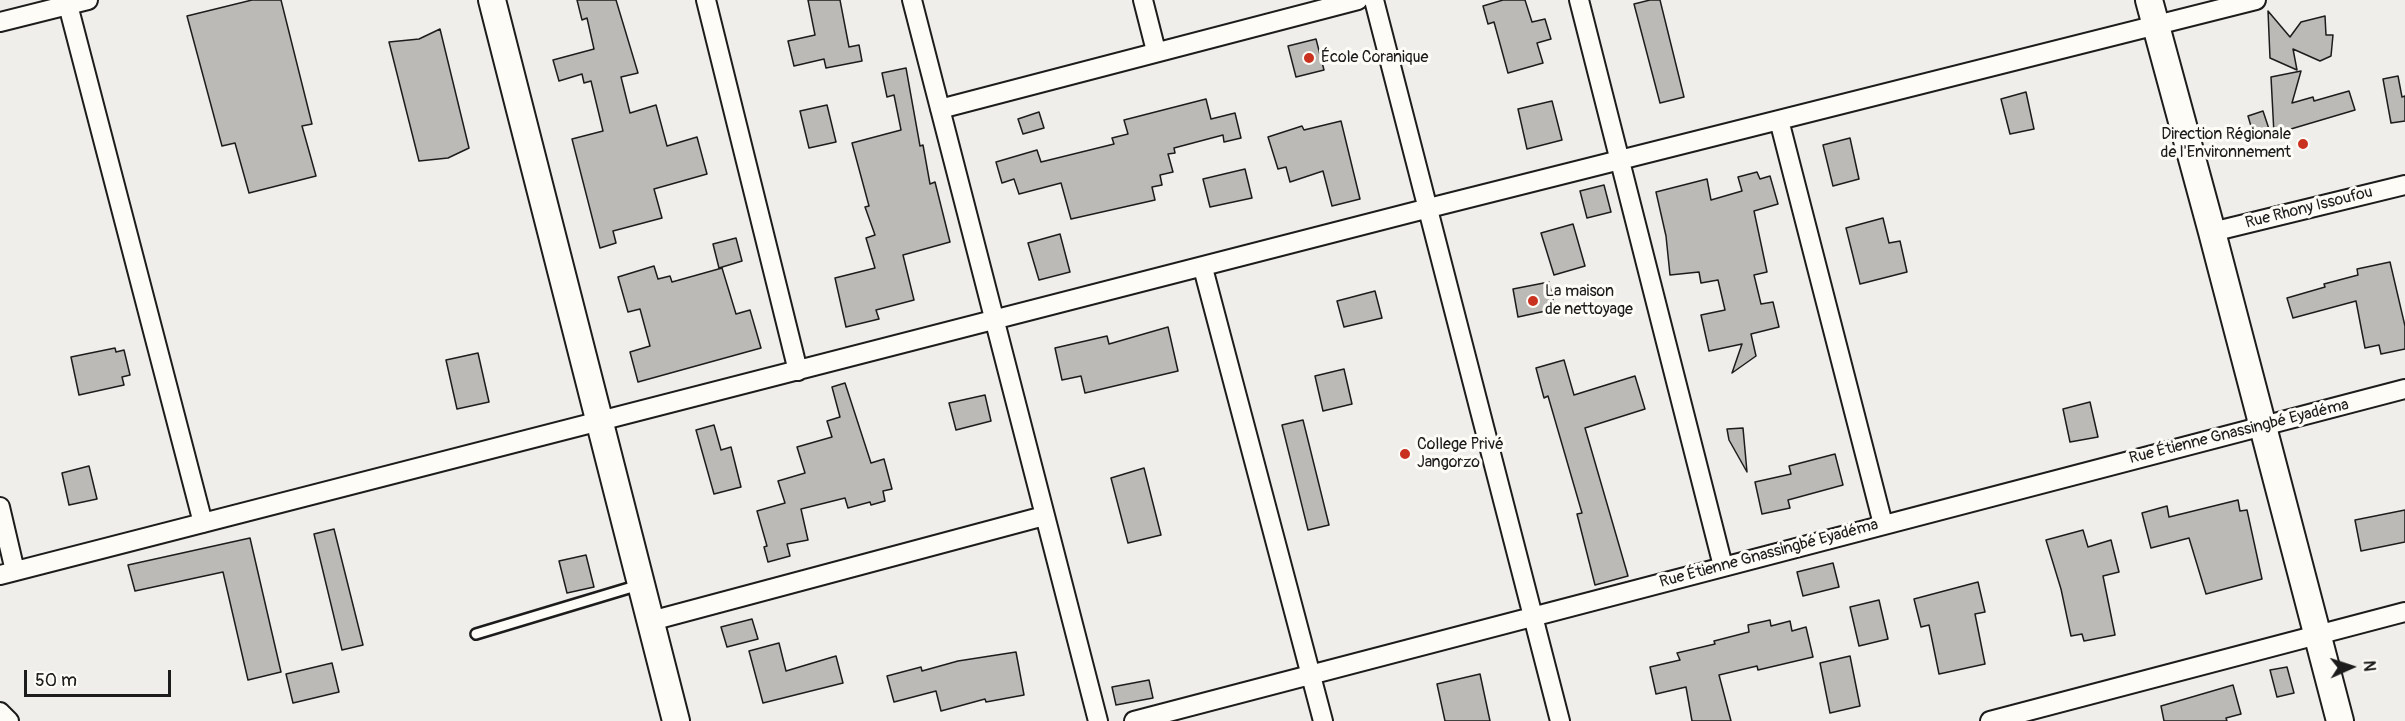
<!DOCTYPE html>
<html>
<head>
<meta charset="utf-8">
<style>
	body { margin:0 }
	#map { position:relative; width:2405px; height:721px; overflow:hidden; background:#f0eeea; font-family:Pangolin,sans-serif }
	canvas { display:block }
	.north { position:absolute; left:2321px; top:637px; width:60px; height:60px; -webkit-text-stroke:4px #fdfcf7; paint-order:stroke; rotate:87deg; font-size:16px; font-weight:700; line-height:24px; text-align:center; color:#1c1c1c }
	.north::after { content:''; display:block; margin:auto; width:21px; height:27px; background:#1c1c1c; clip-path:polygon(50% 0,100% 100%,50% 72%,0 100%) }
	.scale { position:absolute; left:24px; top:670px; width:147px; height:27px; box-sizing:border-box; border:3px solid #1c1c1c; border-top:0; padding-left:8px; font-size:18px; line-height:21px; white-space:nowrap; color:#1c1c1c; -webkit-text-stroke:4px #fdfcf7; paint-order:stroke }
</style>
</head>
<body>
<div id="map">
<canvas width="2405" height="721"></canvas>
<div class="north">N</div>
<div class="scale">50 m</div>
</div>
<script>
const g = document.querySelector('canvas').getContext('2d');
g.lineJoin = 'round';
function fill(path, color) {
  g.fillStyle = color;
  g.fill(path, 'evenodd');
}
function stroke(path, color, width, dash) {
  g.strokeStyle = color;
  g.lineWidth = width;
  g.lineCap = dash ? 'butt' : 'round';
  g.setLineDash(dash || []);
  g.stroke(path);
}
function label(font, color, halo, rows, align = 'center') {
  g.font = font + ' Pangolin,sans-serif';
  g.lineWidth = 6;
  g.setLineDash([]);
  g.textBaseline = 'middle';
  g.strokeStyle = halo;
  g.fillStyle = color;
  for (const [text, x, y, turn = 0] of rows) {
    g.save();
    g.translate(x, y);
    g.rotate((+turn || 0) * Math.PI / 180);
    g.textAlign = isNaN(turn) ? turn : align;
    if (halo) g.strokeText(text, 0, 0);
    g.fillText(text, 0, 0);
    g.restore();
  }
}
const building = new Path2D(`
	M252 0H281L312 124 302 126 316 176 249 193 235 143 222 146 187 16Z
	M577 0H616L638 73 621 77 630 113 656 105 667 146 697 137 707 174 654 189 662 218 613 231 616 243 600 248 572 139 603 131 591 81 584 83 582 74 559 81 553 60 594 49 587 18 582 20Z
	M808 0H840L849 47 859 45 862 61 826 68 824 59 794 66 788 41 815 35Z
	M1503 0H1525L1532 22 1545 19 1551 39 1537 43 1543 63 1508 73 1494 22 1488 24 1483 6Z
	M1650 0H1660L1684 97 1660 103 1634 4Z
	M2268 11 2290 37 2301 22 2325 16 2326 35H2333L2331 56 2320 61 2293 49 2297 70 2270 58Z
	M440 29 469 148 448 158 419 161 389 42 419 39Z
	M1316 39 1324 70 1296 77 1288 46Z
	M906 68 920 146 923 145 930 184 935 182 950 242 903 255 914 300 876 310 879 319 846 327 835 278 875 268 866 238 875 235 865 207 869 206 852 143 901 130 894 95 887 97 882 73Z
	M2301 71 2292 103 2313 97 2314 101 2349 91 2355 110 2274 134 2271 77Z
	M2398 76 2402 97 2405 96V121L2391 123 2383 79Z
	M2026 92 2034 129 2010 134 2001 99Z
	M1206 99 1211 119 1235 113 1241 138 1224 142 1223 135 1174 148 1175 153 1168 154 1173 172 1160 175 1162 185 1152 187 1155 200 1071 219 1061 183 1019 194 1014 179 1002 183 996 162 1037 150 1041 162 1114 144 1112 138 1128 134 1124 120Z
	M1552 101 1562 140 1527 149 1518 109Z
	M827 105 836 142 809 148 800 111Z
	M2263 111 2271 135 2255 140 2248 116Z
	M1039 112 1044 128 1023 134 1018 119Z
	M1341 121 1360 199 1332 206 1323 171 1290 182 1286 167 1278 169 1268 137 1302 126 1304 130Z
	M1850 138 1859 179 1833 186 1823 145Z
	M1245 169 1252 198 1210 207 1203 179Z
	M1757 172 1760 179 1770 176 1778 204 1754 211 1767 272 1754 275 1761 304 1773 302 1779 327 1751 334 1756 356 1732 373 1742 344 1709 351 1701 315 1725 310 1718 280 1701 283 1699 272 1670 275 1666 236 1656 192 1707 179 1711 200 1742 191 1738 177Z
	M1604 185 1611 212 1587 218 1580 191Z
	M1883 218 1889 243 1900 241 1907 272 1860 284 1846 228Z
	M1573 224 1585 266 1554 275 1541 233Z
	M1060 234 1070 272 1039 280 1028 243Z
	M736 238 742 261 719 268 713 244Z
	M2390 262 2405 326V349L2381 354 2379 345 2365 348 2356 301 2293 318 2287 298 2325 287 2324 284 2358 275 2357 269Z
	M654 266 658 279 670 276 672 282 722 268 736 314 750 310 761 348 638 382 630 352 650 346 640 309 628 312 618 277Z
	M1549 282 1555 309 1518 317 1513 289Z
	M1375 291 1382 318 1344 327 1337 301Z
	M1168 327 1178 371 1085 393 1081 376 1062 380 1055 348 1107 336 1109 344Z
	M115 348 116 352 124 350 130 375 122 377 124 385 79 395 71 357Z
	M478 353 489 402 457 409 446 360Z
	M1564 360 1574 395 1635 376 1645 409 1585 428 1628 576 1595 585 1577 514 1582 513 1548 396 1544 398 1536 368Z
	M1344 369 1352 404 1323 411 1315 376Z
	M845 383 871 463 884 459 892 489 883 491 885 501 871 505 870 502 848 508 845 498 801 509 808 540 787 544 790 556 768 562 764 547 767 546 757 511 785 503 778 481 805 473 797 447 832 437 827 421 840 417 832 387Z
	M985 395 991 421 956 430 949 403Z
	M2090 402 2098 437 2070 442 2063 409Z
	M1303 420 1329 525 1308 530 1282 425Z
	M714 425 721 450 731 447 741 487 714 494 696 430Z
	M1743 428 1747 472 1729 440 1727 429Z
	M1835 454 1843 485 1788 500 1790 508 1762 514 1755 482 1791 474 1789 466Z
	M89 466 97 499 69 505 62 473Z
	M1144 468 1161 535 1128 543 1111 478Z
	M2238 500 2240 511 2247 510 2262 579 2206 594 2189 538 2151 548 2142 513 2167 506 2169 517Z
	M2405 510V542L2361 551 2355 520Z
	M334 529 363 645 342 650 314 534Z
	M2083 530 2088 547 2111 540 2119 572 2103 576 2115 635 2084 641 2082 634 2071 636 2061 589 2046 540Z
	M250 538 281 672 248 680 223 572 135 591 128 565Z
	M586 555 594 587 567 593 559 561Z
	M1833 563 1839 587 1803 596 1797 572Z
	M1978 582 1985 612 1975 614 1985 664 1939 674 1929 625 1921 627 1914 599Z
	M1879 600 1888 639 1859 646 1850 607Z
	M752 619 758 639 727 647 721 627Z
	M1770 620 1771 626 1790 621 1792 631 1806 627 1813 657 1758 670 1757 666 1719 675 1731 721H1692L1686 687 1656 694 1650 667 1680 660 1677 653 1715 644 1714 641 1749 632 1748 625Z
	M779 643 786 671 836 656 843 683 763 703 749 651Z
	M1016 652 1024 695 986 702 985 699 941 711 936 691 894 702 887 676 921 667 922 671 958 661Z
	M1850 656 1860 706 1830 713 1820 663Z
	M332 663 339 692 293 703 286 674Z
	M2287 667 2294 693 2277 697 2270 670Z
	M1480 674 1490 721H1445L1437 684Z
	M1149 680 1153 698 1116 705 1112 687Z
	M2233 685 2241 714 2226 718 2227 721H2164L2161 706Z`);
fill(building, '#bbbab6');
stroke(building, '#1c1c1c', 1.5);
const lane = new Path2D(`
	M476 634 639 585`);
const street = new Path2D(`
	M706 0 798 371
	M912 0 1098 721
	M1143 0 1156 51
	M1374 0 1560 721
	M1579 0 1723 566
	M68 5 203 523
	M0 22 88 0
	M940 109 1358 0
	M1779 120 1883 524
	M2212 232 2405 185
	M1203 268 1323 721
	M0 507 15 571
	M0 575 1429 208 2256 0
	M651 621 1044 516
	M0 712 9 721
	M1134 721 2405 389
	M1990 721 2405 612`);
const secondary = new Path2D(`
	M492 0 676 721
	M2149 0 2212 232 2340 721`);
stroke(lane, '#1c1c1c', 14);
stroke(street, '#1c1c1c', 22);
stroke(secondary, '#1c1c1c', 30);
stroke(lane, '#fdfcf7', 9);
stroke(street, '#fdfcf7', 18);
stroke(secondary, '#fdfcf7', 26);
for (const [x, y, r, color] of [
	[1309,58,6,"#c8321e"],
	[2303,144,6,"#c8321e"],
	[1533,301,6,"#c8321e"],
	[1405,454,6,"#c8321e"]
]) {
  const dot = new Path2D();
  dot.arc(x, y, r, 0, 2 * Math.PI);
  g.fillStyle = color;
  g.fill(dot);
  stroke(dot, '#fdfcf7', 2);
}
label('16px', '#1c1c1c', '#fdfcf7', [
	["École Coranique",1321,58],
	["Direction Régionale",2291,135,"right"],
	["de l'Environnement",2291,153,"right"],
	["La maison",1545,292],
	["de nettoyage",1545,310],
	["College Privé",1417,445],
	["Jangorzo",1417,463]
], 'left');
label('16px', '#1c1c1c', '#fdfcf7', [
	["Rue Rhony Issoufou",2309,208,-14],
	["Rue Étienne Gnassingbé Eyadéma",2239,432,-14],
	["Rue Étienne Gnassingbé Eyadéma",1769,554,-15]
]);
</script>
</body>
</html>
